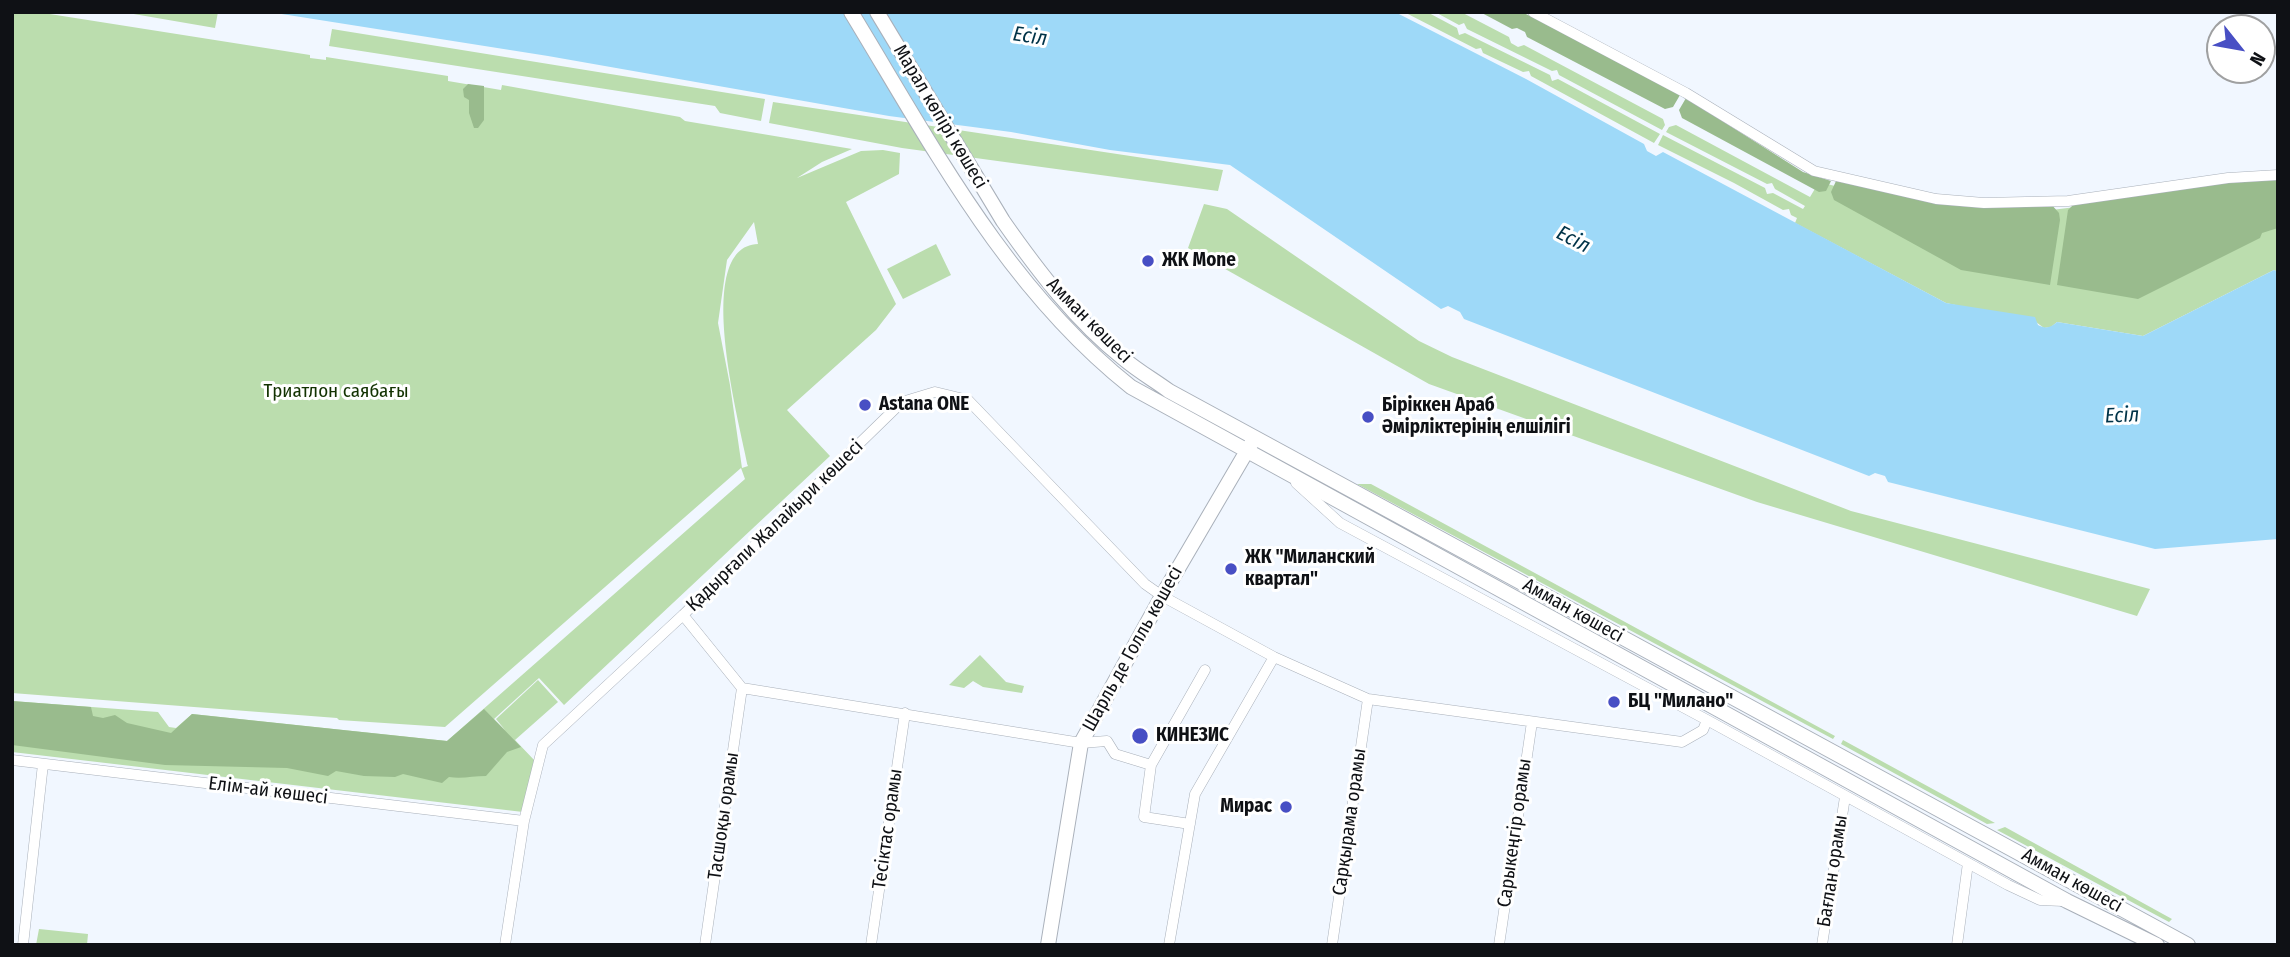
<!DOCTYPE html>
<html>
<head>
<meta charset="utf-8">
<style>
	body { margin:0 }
	#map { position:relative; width:2290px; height:957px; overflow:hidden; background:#f1f7ff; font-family:"Fira Sans Condensed",sans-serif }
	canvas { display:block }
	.frame { position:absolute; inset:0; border:14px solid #0f1115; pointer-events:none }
	.north { position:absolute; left:2206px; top:14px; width:70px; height:70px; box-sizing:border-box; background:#fff; border:2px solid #9fa0a1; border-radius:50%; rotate:121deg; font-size:19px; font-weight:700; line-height:28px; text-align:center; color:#0f1115 }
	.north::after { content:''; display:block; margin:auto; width:24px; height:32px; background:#484fc4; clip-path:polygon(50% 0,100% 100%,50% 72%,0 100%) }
</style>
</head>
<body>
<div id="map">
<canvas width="2290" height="957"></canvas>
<div class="frame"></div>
<div class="north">N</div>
</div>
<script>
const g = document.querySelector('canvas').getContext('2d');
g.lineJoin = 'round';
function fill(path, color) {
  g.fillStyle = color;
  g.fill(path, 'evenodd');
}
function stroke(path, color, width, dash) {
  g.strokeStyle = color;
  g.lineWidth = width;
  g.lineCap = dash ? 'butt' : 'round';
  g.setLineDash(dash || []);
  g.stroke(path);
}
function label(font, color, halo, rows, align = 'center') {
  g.font = font + ' "Fira Sans Condensed",sans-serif';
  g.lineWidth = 6;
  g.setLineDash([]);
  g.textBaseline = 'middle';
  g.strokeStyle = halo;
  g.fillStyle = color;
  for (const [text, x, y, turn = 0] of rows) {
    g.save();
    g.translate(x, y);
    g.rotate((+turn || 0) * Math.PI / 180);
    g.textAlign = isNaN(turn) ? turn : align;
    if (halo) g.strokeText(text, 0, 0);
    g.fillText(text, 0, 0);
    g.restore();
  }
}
fill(new Path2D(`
	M12 12H37L310 55V58L326 60V57L448 76V81L501 90 502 85 680 117 685 121 852 149 822 162 797 178 861 151 883 150 900 153 899 174 846 202 896 304 876 330 787 410 830 456 564 705 539 678 494 719 505 730 496 719 538 680 558 702 515 740 536 762 523 812 12 752V701L158 712 169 727 176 728 192 714 447 741 745 479 741 468 445 727 339 720 337 718 12 693ZM754 222 758 244C691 246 741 428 748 466L742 468 730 385 718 323 727 260Z
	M122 12H218L215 28Z
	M1404 12H1427L1457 28 1459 35 1465 33 1550 75 1552 81 1558 79 1660 134 1654 143 1531 76 1529 71 1523 72 1483 53 1481 48 1476 49Z
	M1435 12H1461L1509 37 1511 43 1518 47 1524 45 1663 119 1665 125 1662 130 1559 75 1557 70 1552 71 1467 29 1464 23 1459 25Z
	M332 29 765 99 761 121 720 113 715 106 329 46Z
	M773 102 1223 170 1218 191 902 148 769 123Z
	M1676 125 1810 197 1819 182 1887 199 2036 212 2186 193 2278 185V272L2274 270 2143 336 2057 322 2051 327 2044 328 2036 322 1946 303 1795 223 1797 218 1791 215 1789 209 1783 210 1734 183 1658 145 1663 135 1765 188 1767 194 1773 193 1803 209 1805 206 1775 189 1772 183 1767 184 1666 132 1669 127Z
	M1204 204 1227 209 1419 341 1452 357 1851 511 2150 589 2137 616 1757 502 1429 384 1188 248Z
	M936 244 951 275 903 299 887 269Z
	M1357 484H1371L1835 736 1833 739Z
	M980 655 1006 682 1024 686 1022 693 983 687 973 681 964 688 949 685Z
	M1843 740 1995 823 1987 824 1841 744Z
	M2005 827 2172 919 2169 922 1997 830Z
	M39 929 88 934 87 945H36Z`), '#bbddae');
fill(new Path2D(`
	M1480 12H1522L1624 64 1680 95 1673 107 1665 109 1527 37 1525 32 1517 28 1512 29Z
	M468 84 484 86V120L478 128H474L469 113V100L464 97 463 89Z
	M1686 98 1803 172 1831 181 1826 191 1819 192 1682 118 1679 110Z
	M2278 179V228L2262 233 2260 238 2138 299 2057 285 2068 210 2076 202 2220 183Z
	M1836 181 1947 205 2051 204 2059 213 2060 220 2050 285 1961 270 1834 200 1831 192Z
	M12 701 91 707 93 716 103 718 115 715 127 723 171 733 192 714 447 741 484 709 521 747 507 752 486 776C473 776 462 779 449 777L442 783 403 774 395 777 364 776 336 771 328 776 287 768 165 765 12 745Z`), '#99bb8d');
fill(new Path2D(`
	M269 12H1395L1526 79 1644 144 1647 151 1656 156 1663 152 1946 303 2035 317 2038 325C2045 329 2051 328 2057 322L2143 336 2274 270 2278 272V539L2155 549 1888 482 1885 476 1875 473 1869 476 1464 319 1460 312 1448 306 1441 309 1230 165 1110 150 1011 132 889 116 548 56Z`), '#9ed9f8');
const street = new Path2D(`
	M1533 12 1686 93 1814 171 1936 199 1984 203 2068 201 2228 178 2278 175
	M1296 483 1340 523 1707 720 2008 885 2040 900 2063 901
	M683 615 742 688 1081 743 1107 741 1115 754 1151 765
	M12 760 524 821
	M1190 824 1144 817 1151 765 1205 670
	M23 945 43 764
	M505 945 524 821 543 745 683 615 902 402 935 392 968 400 1145 584 1162 596 1274 657 1368 699 1682 742 1703 730 1707 720
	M705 945 742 688
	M871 945 905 713
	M1169 945 1195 794 1274 657
	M1332 945 1368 699
	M1499 945 1532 722
	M1822 945 1845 797
	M1957 945 1968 863`);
const secondary = new Path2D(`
	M851 12C932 145 1006 288 1131 387L2067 901 2157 945
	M877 12 1003 221C1038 271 1076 321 1124 359 1138 371 1154 380 1169 391L2188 945
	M1048 945 1081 743 1162 596 1251 444`);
stroke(street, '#a9b0ba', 11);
stroke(secondary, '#a9b0ba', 16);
stroke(street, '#fff', 10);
stroke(secondary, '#fff', 14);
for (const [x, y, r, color] of [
	[1148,261,7,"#484fc4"],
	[865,405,7,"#484fc4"],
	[1368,417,7,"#484fc4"],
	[1231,569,7,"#484fc4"],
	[1614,702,7,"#484fc4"],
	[1140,736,9,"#484fc4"],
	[1286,807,7,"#484fc4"]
]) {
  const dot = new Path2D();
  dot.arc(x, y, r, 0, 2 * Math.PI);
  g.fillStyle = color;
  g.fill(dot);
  stroke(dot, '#fff', 2.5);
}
label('19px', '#0f1115', '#fff', [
	["Марал көпірі көшесі",940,117,59],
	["Амман көшесі",1089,321,45],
	["Қадырғали Жалайыри көшесі",775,526,-44],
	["Амман көшесі",1573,611,29],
	["Шарль де Голль көшесі",1133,649,-61],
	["Елім-ай көшесі",268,791,7],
	["Тасшоқы орамы",724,816,-82],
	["Сарқырама орамы",1350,822,-82],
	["Тесіктас орамы",888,829,-82],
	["Сарыкеңгір орамы",1515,833,-82],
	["Бағлан орамы",1833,871,-81],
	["Амман көшесі",2072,881,29]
]);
label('bold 19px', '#0f1115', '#fff', [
	["ЖК Mone",1162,261],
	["Astana ONE",879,405],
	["Біріккен Араб",1382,406],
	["Әмірліктерінің елшілігі",1382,428],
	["ЖК \"Миланский",1245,558],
	["квартал\"",1245,580],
	["БЦ \"Милано\"",1628,702],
	["КИНЕЗИС",1156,736],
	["Мирас",1272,807,"right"]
], 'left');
label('19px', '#123201', '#fff', [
	["Триатлон саябағы",336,392]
]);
label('italic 21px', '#003348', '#fff', [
	["Есіл",1030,37,9],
	["Есіл",1573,240,27],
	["Есіл",2122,416,-2]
]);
</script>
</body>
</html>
